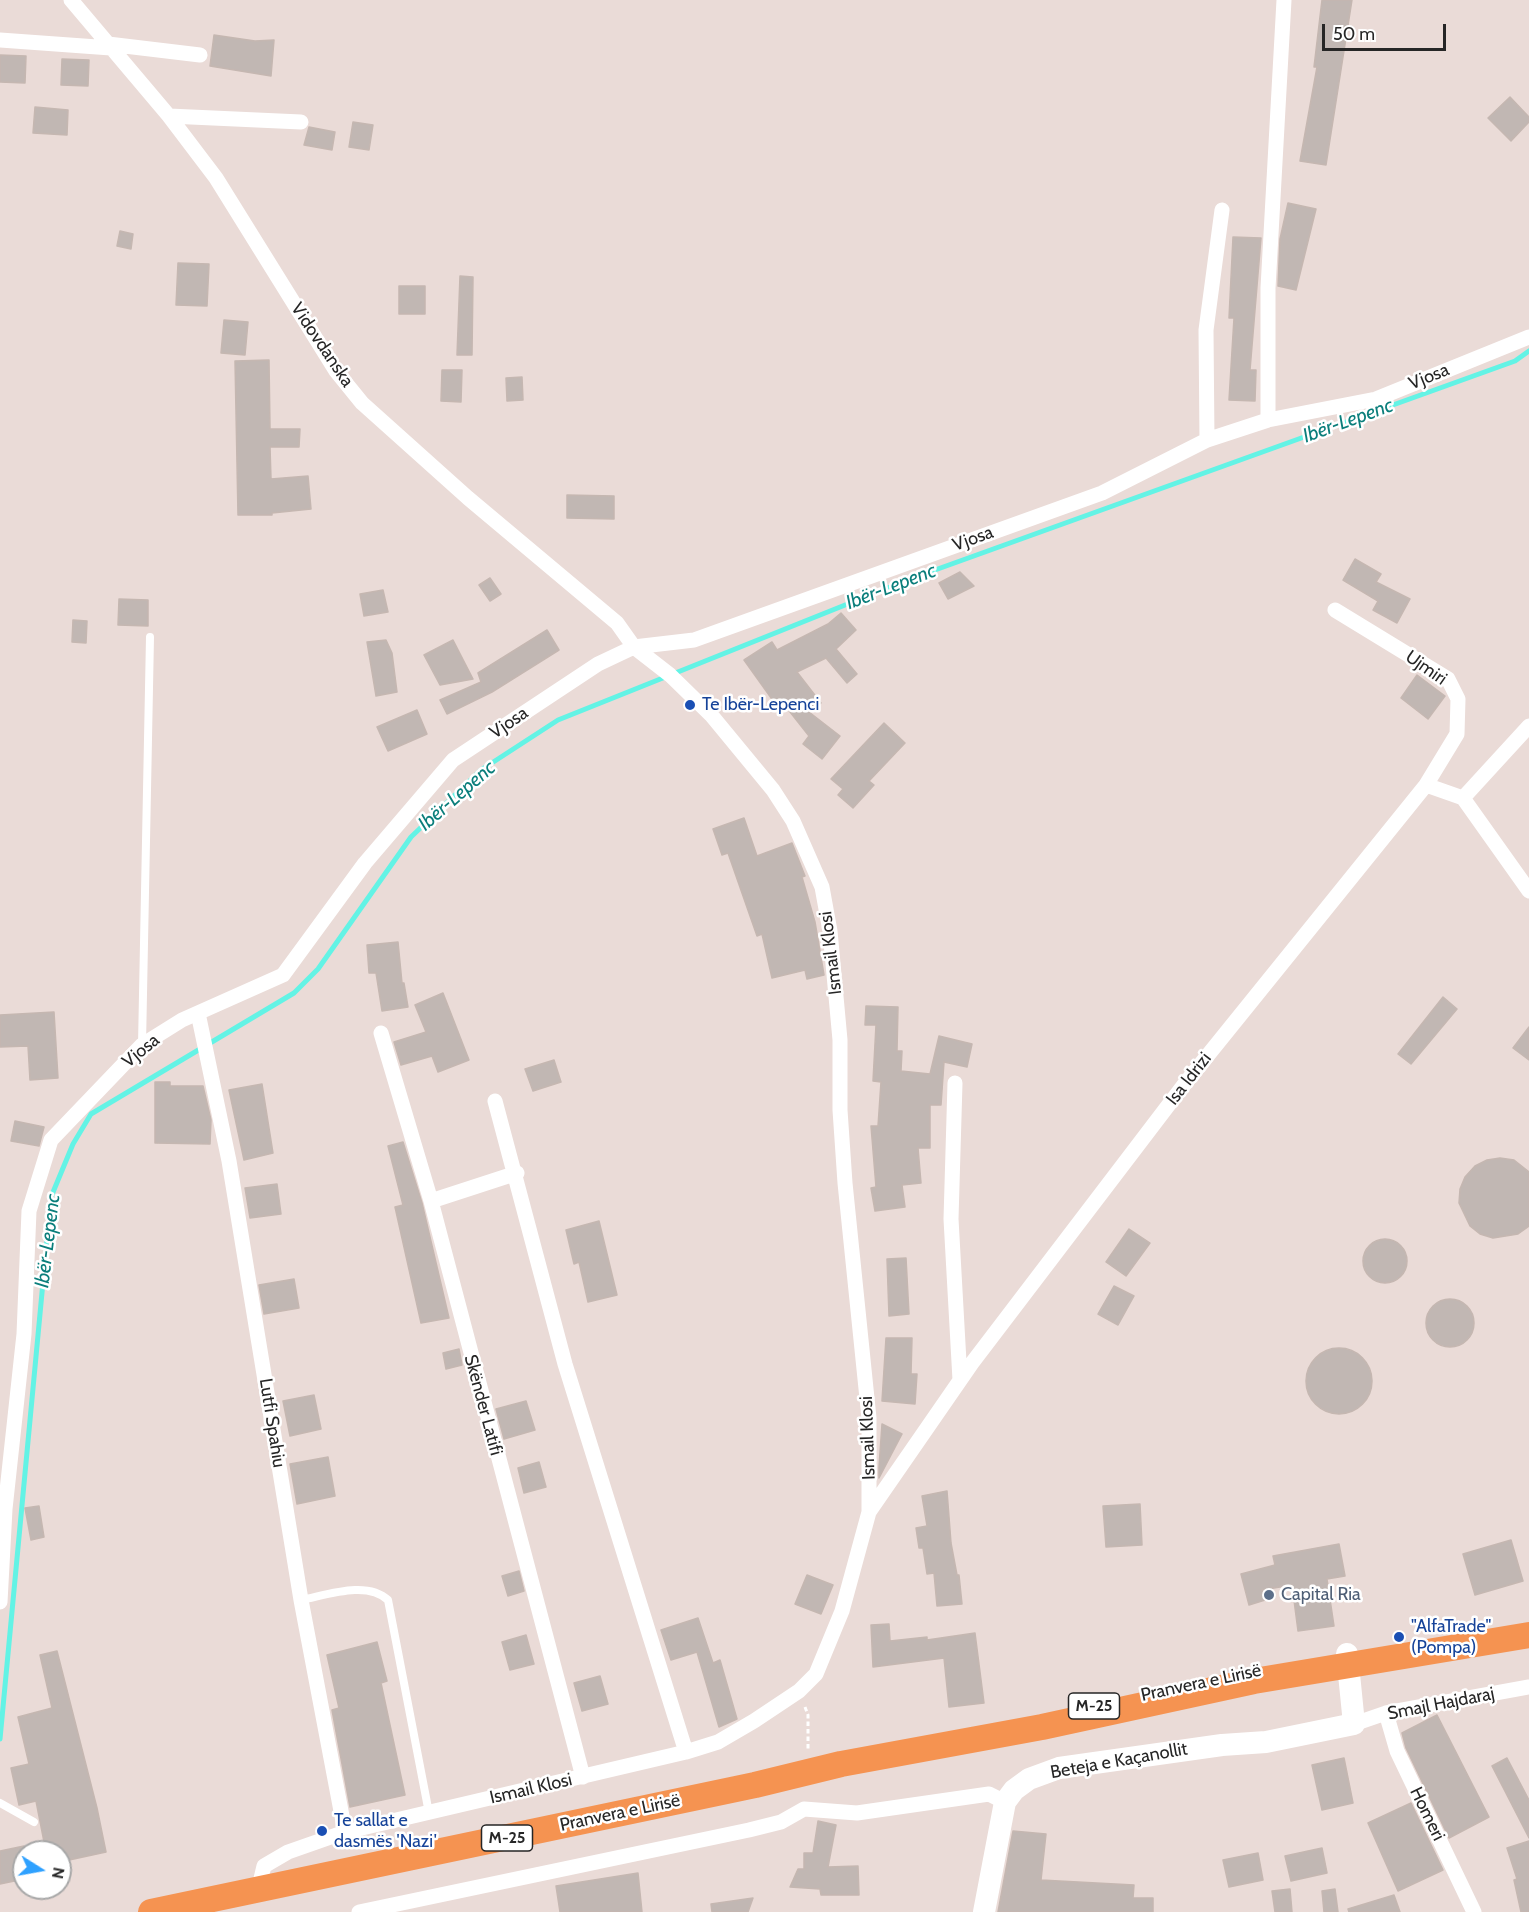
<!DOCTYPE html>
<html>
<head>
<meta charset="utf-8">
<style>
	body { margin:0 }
	#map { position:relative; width:1529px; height:1912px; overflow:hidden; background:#eadbd7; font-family:Cabin,sans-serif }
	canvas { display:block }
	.north { position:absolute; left:12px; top:1840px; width:60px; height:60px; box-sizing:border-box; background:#fff; border:2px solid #a8a8a8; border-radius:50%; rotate:101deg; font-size:16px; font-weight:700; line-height:24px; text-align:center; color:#262626 }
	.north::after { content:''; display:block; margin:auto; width:21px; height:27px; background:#2fa1ff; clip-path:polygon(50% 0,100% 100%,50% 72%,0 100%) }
	.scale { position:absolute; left:1322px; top:24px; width:124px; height:27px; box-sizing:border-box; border:3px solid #262626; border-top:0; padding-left:8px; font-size:18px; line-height:21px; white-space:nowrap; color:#262626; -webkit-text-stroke:4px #fff; paint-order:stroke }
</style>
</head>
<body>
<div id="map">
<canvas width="1529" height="1912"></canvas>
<div class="north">N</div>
<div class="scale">50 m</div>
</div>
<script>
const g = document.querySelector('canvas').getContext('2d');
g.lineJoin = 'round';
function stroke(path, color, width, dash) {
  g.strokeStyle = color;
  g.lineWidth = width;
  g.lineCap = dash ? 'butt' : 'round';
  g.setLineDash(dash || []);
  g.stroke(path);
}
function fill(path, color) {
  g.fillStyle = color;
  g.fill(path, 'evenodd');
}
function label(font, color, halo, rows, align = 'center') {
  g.font = font + ' Cabin,sans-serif';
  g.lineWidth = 5;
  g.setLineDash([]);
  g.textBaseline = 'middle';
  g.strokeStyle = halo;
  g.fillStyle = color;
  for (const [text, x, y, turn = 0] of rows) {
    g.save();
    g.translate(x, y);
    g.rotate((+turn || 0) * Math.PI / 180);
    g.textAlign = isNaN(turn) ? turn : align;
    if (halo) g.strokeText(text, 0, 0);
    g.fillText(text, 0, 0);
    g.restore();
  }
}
stroke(new Path2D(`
	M0 1739 51 1197 73 1144 91 1114 294 993 318 969 411 837 481 770 558 720 910 579 1515 361 1529 351`), '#63f3e5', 5);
const building = new Path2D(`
	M1322 0H1352L1326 165 1300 161 1317 67H1314Z
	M214 35 255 41 274 40 271 76 210 66Z
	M0 55 26 56 25 83 0 82Z
	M62 59 89 60 88 86 61 85Z
	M1510 97 1529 117V122L1511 141 1488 118Z
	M35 107 68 110 67 135 33 133Z
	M353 122 373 125 369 150 349 147Z
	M309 127 335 132 332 150 304 145Z
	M1288 203 1316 209 1296 290 1278 286 1280 239Z
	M120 231 133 234 131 249 117 246Z
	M1233 237 1261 238 1250 370H1256L1255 401 1229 400 1234 318H1229Z
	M178 263 209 264 207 306 176 305Z
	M460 276 473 277 472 355H457Z
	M399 286H425V314H399Z
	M224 320 248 322 245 355 221 353Z
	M269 360 270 429H300L299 447H270L271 479 308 476 311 509 272 513V515H238L235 361Z
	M442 370H462L461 402 441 401Z
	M522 377 523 400 507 401 506 378Z
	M567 495 614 496V519L567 518Z
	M1355 559 1381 574 1376 582 1410 599 1397 623 1373 610 1378 601 1343 580Z
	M960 572 974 586 948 599 939 583Z
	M490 578 501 594 490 601 479 585Z
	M383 590 388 612 364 616 360 594Z
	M119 599 148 600V626L118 625Z
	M841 613 856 630 836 649 857 674 847 683 826 658 797 672 821 703 809 712 840 736 822 759 803 744 809 736 779 698 774 702 744 660 772 642 777 650 828 624Z
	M73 620 87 621 86 643 72 642Z
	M547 630 559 650 492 692 447 714 440 700 481 682 478 673Z
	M386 640 392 653 397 692 376 696 367 642Z
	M453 640 473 679 440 685 424 655Z
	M1417 675 1445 696 1428 719 1401 698Z
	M417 710 427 734 388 751 377 727Z
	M884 723 905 743 869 781 874 785 853 808 838 795 843 789 831 779Z
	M744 818 757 856 792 843 805 876 802 877 815 922 824 975 807 979 805 970 772 978 762 934 757 936 728 853 722 855 713 829Z
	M398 942 402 983H404L408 1007 382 1011 376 973H369L367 945Z
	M443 993 469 1060 438 1072 432 1056 401 1065 394 1042 426 1032 415 1005Z
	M1443 997 1457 1009 1411 1064 1398 1054Z
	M866 1006 898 1007 897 1051H902L901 1071 930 1074 939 1036 972 1044 967 1067 944 1062 941 1105H930V1148H918L921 1183 902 1185 905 1207 875 1211 871 1188 876 1187 871 1126H878L881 1082 873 1081 876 1025H865Z
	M54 1012 58 1078 30 1080 28 1046 0 1047V1015Z
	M1529 1027V1060L1513 1048Z
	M554 1060 561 1082 533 1091 525 1069Z
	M155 1082H170V1086H203L211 1120 210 1144 155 1143Z
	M262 1084 273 1153 244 1160 229 1090Z
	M15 1121 44 1127 39 1146 11 1141Z
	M403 1142 422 1203 449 1318 421 1323 395 1207 403 1205 388 1146Z
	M1500 1158 1514 1160 1529 1172V1226L1518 1234 1493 1238 1480 1234 1470 1226 1459 1203 1460 1189 1465 1177 1475 1166 1487 1160Z
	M277 1184 281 1214 250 1218 245 1188Z
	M599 1221 617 1295 588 1302 579 1262 574 1264 566 1230Z
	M1129 1229 1150 1243 1126 1276 1106 1262Z
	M1363 1261a22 22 0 1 1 44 0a22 22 0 1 1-44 0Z
	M906 1258 909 1314 889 1316 887 1259Z
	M294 1279 299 1308 264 1314 259 1285Z
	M1114 1286 1134 1296 1118 1325 1098 1314Z
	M1426 1323a24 24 0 1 1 48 0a24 24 0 1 1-48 0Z
	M886 1338H912L911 1374H917L915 1404 882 1401Z
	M1306 1381a33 33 0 1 1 66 0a33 33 0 1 1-66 0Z
	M459 1349 462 1365 446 1369 443 1353Z
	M314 1395 321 1429 290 1436 283 1401Z
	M526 1401 535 1430 504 1439 496 1409Z
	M882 1424 902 1434 879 1478V1467Z
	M328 1457 335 1496 297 1504 290 1464Z
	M539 1462 546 1487 524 1493 518 1468Z
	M947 1491 951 1543 957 1575H959L962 1604 937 1606 934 1573 927 1574 923 1548H919L916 1528 927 1526 922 1496Z
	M1140 1504 1142 1545 1106 1547 1103 1506Z
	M39 1506 44 1537 31 1540 25 1508Z
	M1511 1540 1523 1581 1475 1595 1463 1554Z
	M1339 1544 1345 1576 1327 1579 1334 1626 1298 1631 1292 1585 1262 1590 1265 1600 1249 1605 1241 1574 1275 1565 1273 1556Z
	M519 1571 524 1591 508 1596 502 1576Z
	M807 1575 833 1585 821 1614 795 1604Z
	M698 1618 713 1663 720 1660 737 1719 719 1727 697 1652 671 1660 661 1630Z
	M889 1624 890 1641 927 1637V1640L975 1633 984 1703 949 1707 944 1658 873 1667 871 1625Z
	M526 1635 534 1664 510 1670 502 1642Z
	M377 1642 387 1681 381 1683 405 1795 350 1807 332 1710 339 1708 327 1655Z
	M57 1651 97 1808 106 1852 60 1862V1852H46L36 1801 19 1805 11 1768 29 1764 18 1717 52 1708 40 1655Z
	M600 1676 608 1704 582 1711 574 1683Z
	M1437 1715 1489 1817 1449 1838 1406 1748 1402 1733Z
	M1344 1758 1353 1803 1322 1810 1312 1765Z
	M1507 1758 1529 1800V1838L1492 1766Z
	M1411 1803 1443 1870 1398 1891 1368 1823Z
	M818 1821 836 1825 828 1867 858 1866 859 1895H821L820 1889 790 1887 798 1869H804V1853H813Z
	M1013 1831 1046 1834 1041 1880 1134 1885 1133 1898H1153V1912H998Z
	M1529 1841V1912H1521L1514 1880 1517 1879 1507 1848Z
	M24 1846V1879L0 1884V1851Z
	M1322 1848 1327 1873 1291 1881 1285 1856Z
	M1258 1853 1263 1880 1229 1887 1223 1860Z
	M638 1873 642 1912H560L556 1886Z
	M1290 1889 1292 1912H1275L1272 1891Z
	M1335 1889 1338 1912H1324L1322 1891Z
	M1394 1895 1400 1912H1349L1348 1909Z
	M753 1898 748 1912H712L711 1904Z`);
fill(building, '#c1b7b3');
stroke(building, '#c5b7b1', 1.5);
stroke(new Path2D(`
	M805 1707 808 1715V1751`), '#fff', 3, [4.5, 3]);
stroke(new Path2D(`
	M142 1045 150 637
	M301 1600C327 1595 367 1580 388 1600L429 1813
	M0 1803 34 1822`), '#fff', 8);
stroke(new Path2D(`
	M71 0 169 116 216 178 336 371 362 403 468 498 617 623 634 647 670 675 712 716 773 790 793 821 822 887 830 931 840 1040V1110L845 1183 869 1418V1512L842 1611 816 1674 799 1691 754 1721 718 1742 686 1752 345 1832 288 1852 264 1866 258 1891
	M0 40 111 48
	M108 44 200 55
	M169 116 301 122
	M1268 420V288L1284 0
	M1207 440 1206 330 1222 210
	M1426 785 1463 798 1529 891
	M1463 798 1529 726
	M198 1013 229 1161 301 1600 345 1832
	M381 1033 431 1201 583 1777
	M955 1083 951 1219 960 1380
	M495 1101 565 1364 686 1752
	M431 1201 517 1173
	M869 1512 972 1363 1183 1086 1426 785 1457 734 1458 699 1448 679 1335 610
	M0 1602 5 1509 24 1334 29 1211 51 1140 142 1045 182 1020 283 975 365 863 453 760 598 664 634 647 694 640 1102 493 1207 440 1268 420 1376 399 1529 337
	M1386 1713 1397 1751 1474 1912
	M1354 1724 1386 1713 1529 1687
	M359 1912 749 1830 781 1822 804 1809 857 1813 989 1794 1005 1802`), '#fff', 15);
stroke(new Path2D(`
	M984 1912 1005 1802 1014 1790 1029 1779 1059 1768 1222 1745 1266 1742 1354 1724 1347 1654`), '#fff', 22);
stroke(new Path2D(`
	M151 1912 755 1785 841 1764 1042 1727 1254 1681 1529 1635`), '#f59351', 26);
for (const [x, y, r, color] of [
	[690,705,6,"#1a4fb4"],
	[1269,1595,6,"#5c6f8a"],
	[1399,1637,6,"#1a4fb4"],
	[322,1831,6,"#1a4fb4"]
]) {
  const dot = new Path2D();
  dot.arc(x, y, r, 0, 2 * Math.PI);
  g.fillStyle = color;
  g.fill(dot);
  stroke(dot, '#fff', 2);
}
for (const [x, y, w] of [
	[1094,1706,51],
	[507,1838,51]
]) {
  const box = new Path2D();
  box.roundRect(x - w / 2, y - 13, w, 26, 4.5);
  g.fillStyle = '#fff';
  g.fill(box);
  stroke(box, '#262626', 1.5);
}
label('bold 16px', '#262626', null, [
	["M-25",1094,1706],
	["M-25",507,1838]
]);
label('18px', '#262626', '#fff', [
	["Vidovdanska",322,345,56],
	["Vjosa",1429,377,-22],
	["Vjosa",973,539,-20],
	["Ujmiri",1426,668,35],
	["Vjosa",509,723,-34],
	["Ismail Klosi",831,953,-97],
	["Vjosa",141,1051,-39],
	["Isa Idrizi",1189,1079,-52],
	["Skënder Latifi",483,1405,75],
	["Lutfi Spahiu",272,1423,81],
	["Ismail Klosi",868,1438,-92],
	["Pranvera e Lirisë",1201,1683,-12],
	["Smajl Hajdaraj",1441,1704,-11],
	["Beteja e Kaçanollit",1119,1761,-10],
	["Ismail Klosi",531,1789,-13],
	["Pranvera e Lirisë",620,1813,-12],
	["Homeri",1427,1814,64]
]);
label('18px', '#164399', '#fff', [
	["Te Ibër-Lepenci",702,705],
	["\"AlfaTrade\"",1411,1627],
	["(Pompa)",1411,1648],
	["Te sallat e",334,1821],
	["dasmës 'Nazi'",334,1842]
], 'left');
label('18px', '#4e5e75', '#fff', [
	["Capital Ria",1281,1595]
], 'left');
label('italic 20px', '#0a7e7b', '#fff', [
	["Ibër-Lepenc",1348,421,-20],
	["Ibër-Lepenc",891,587,-21],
	["Ibër-Lepenc",457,796,-41],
	["Ibër-Lepenc",48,1241,-83]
]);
</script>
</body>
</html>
